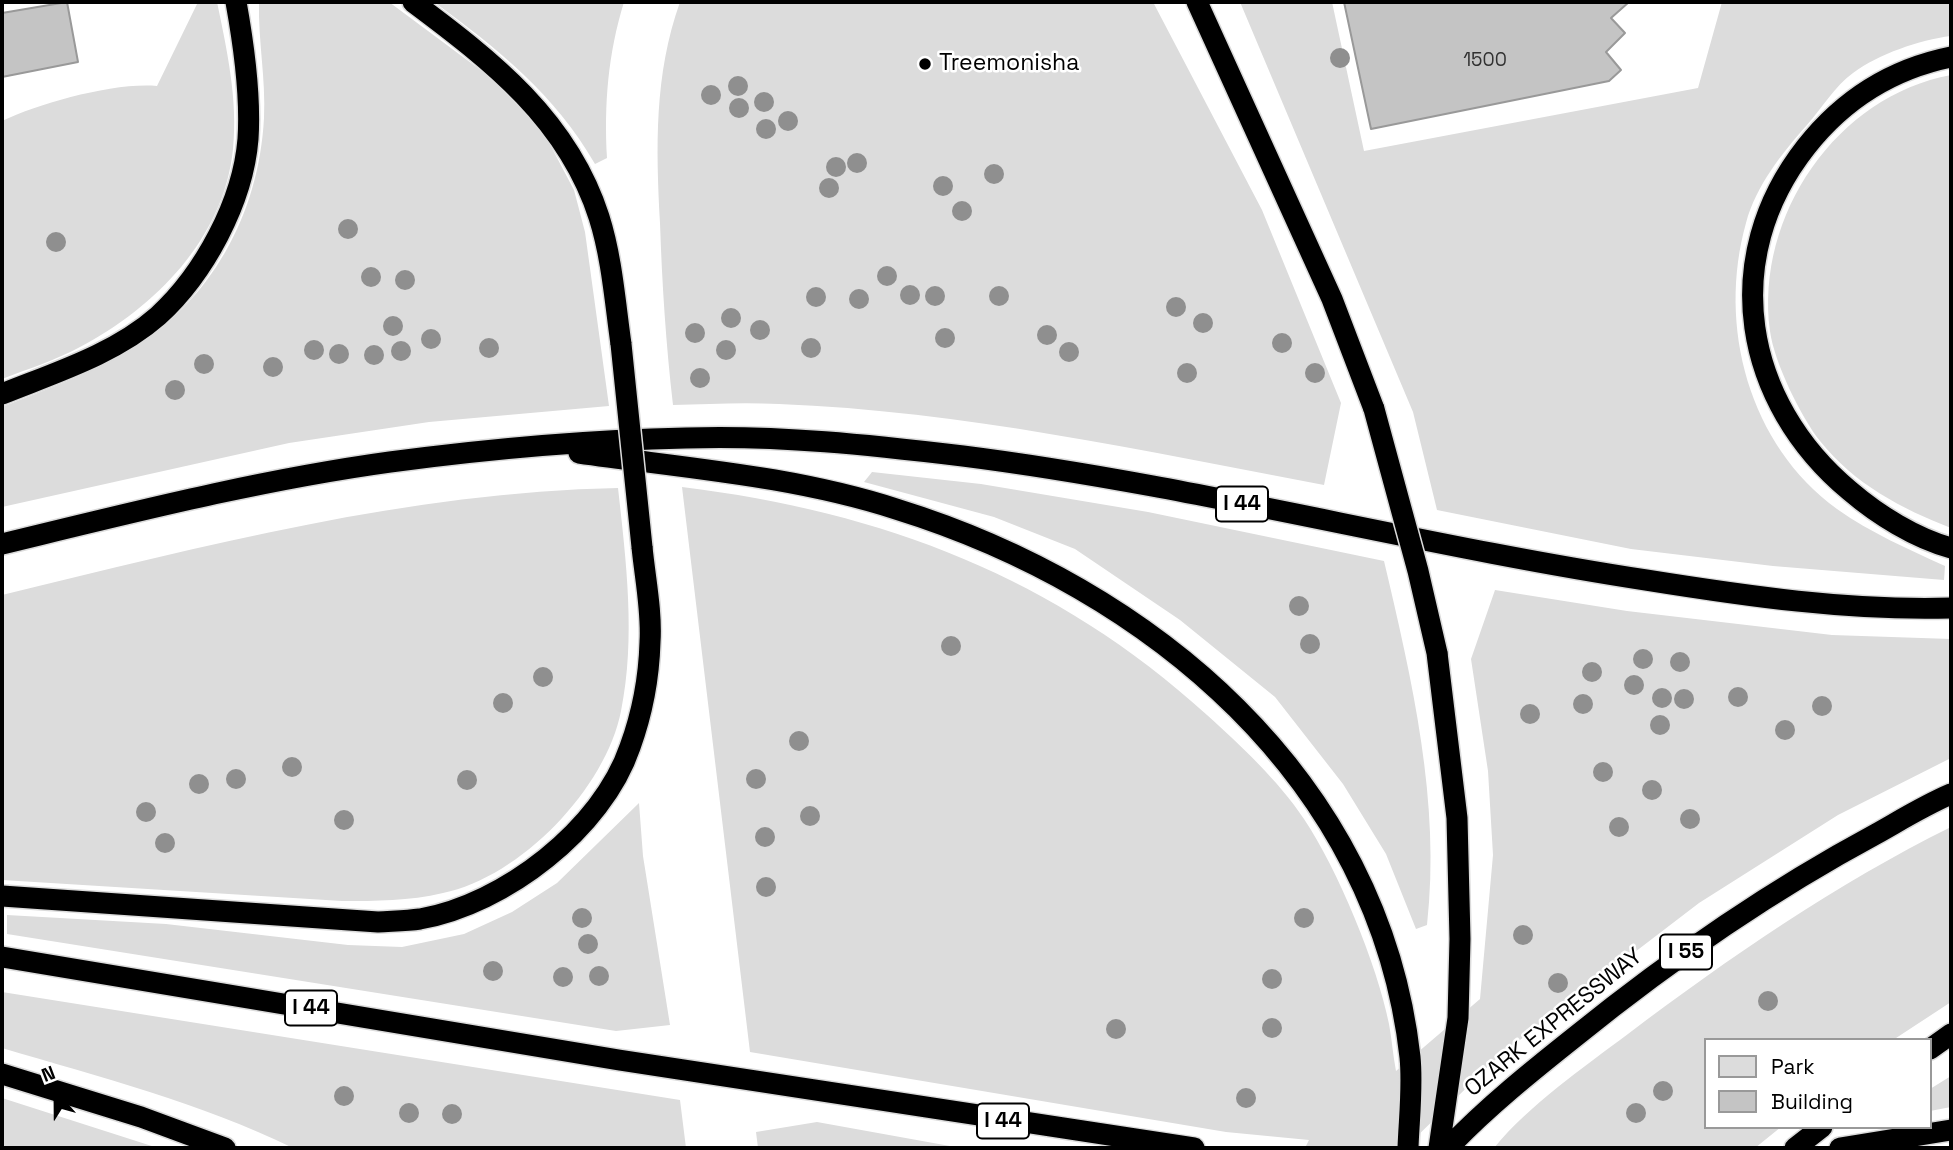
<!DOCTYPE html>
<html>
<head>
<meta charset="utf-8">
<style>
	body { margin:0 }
	#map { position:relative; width:1953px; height:1150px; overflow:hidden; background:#fff; font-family:"Space Grotesk",sans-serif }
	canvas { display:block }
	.frame { position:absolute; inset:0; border:4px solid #000; pointer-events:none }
	.legend { position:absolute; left:1704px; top:1038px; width:228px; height:91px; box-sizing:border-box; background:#fff; border:2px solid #999; margin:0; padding:9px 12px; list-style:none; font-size:21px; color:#000 }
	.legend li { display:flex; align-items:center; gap:14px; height:35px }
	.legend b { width:35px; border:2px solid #999 }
	.north { position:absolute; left:21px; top:1059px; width:70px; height:70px; -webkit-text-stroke:5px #fff; paint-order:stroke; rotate:339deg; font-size:19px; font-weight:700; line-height:28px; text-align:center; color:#000 }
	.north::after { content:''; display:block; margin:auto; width:24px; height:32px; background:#000; clip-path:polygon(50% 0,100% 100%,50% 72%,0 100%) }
</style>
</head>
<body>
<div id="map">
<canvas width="1953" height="1150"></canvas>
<div class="frame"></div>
<ul class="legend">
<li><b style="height:19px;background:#dcdcdc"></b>Park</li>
<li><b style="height:19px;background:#c4c4c4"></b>Building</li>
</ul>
<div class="north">N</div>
</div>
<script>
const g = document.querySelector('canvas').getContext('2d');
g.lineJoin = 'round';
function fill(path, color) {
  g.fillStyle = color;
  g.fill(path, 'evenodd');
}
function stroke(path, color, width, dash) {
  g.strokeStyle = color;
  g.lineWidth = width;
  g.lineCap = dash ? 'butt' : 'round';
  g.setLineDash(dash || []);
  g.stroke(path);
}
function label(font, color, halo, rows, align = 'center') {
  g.font = font + ' "Space Grotesk",sans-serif';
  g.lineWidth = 5;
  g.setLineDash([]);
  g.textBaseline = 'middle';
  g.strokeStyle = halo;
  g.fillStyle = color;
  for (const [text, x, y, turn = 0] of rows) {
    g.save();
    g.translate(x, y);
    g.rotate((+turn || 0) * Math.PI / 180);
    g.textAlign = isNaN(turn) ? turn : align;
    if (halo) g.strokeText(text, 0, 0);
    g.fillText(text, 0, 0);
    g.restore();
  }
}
fill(new Path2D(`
	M198 2H217C227 50 238 100 233 149 224 238 156 307 80 347 56 360 28 369 2 379V121C40 103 115 82 157 86Z
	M259 2H389L494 80 545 135 574 190 585 232 609 406 429 422 289 443 2 507V407C44 390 88 375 128 351 211 302 259 214 264 118 266 79 258 41 259 2Z
	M434 2H624C608 54 604 104 607 158L595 164C554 93 499 50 434 2Z
	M680 2H1153L1262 210 1341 403 1324 485C1144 451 962 411 779 404 744 402 708 404 673 405 666 344 662 284 660 223 656 147 654 75 680 2Z
	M1240 2H1332L1364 151 1698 88 1722 2H1951V36C1919 40 1879 54 1853 73 1835 86 1821 109 1807 125 1782 153 1756 186 1746 223 1717 326 1749 445 1837 509 1871 533 1908 549 1945 566L1944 580 1773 566 1631 549 1437 510 1413 412Z
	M1951 75V528C1902 509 1854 484 1820 441 1801 417 1774 362 1770 331 1755 215 1837 96 1951 75Z
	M872 472 981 484 1148 512 1384 561C1412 680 1441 803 1427 925L1416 929 1386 854 1343 784 1275 697 1180 620 1075 549 994 517 864 482Z
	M682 487C884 512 1055 577 1207 715 1241 746 1278 780 1304 819 1338 870 1377 964 1389 1024 1392 1040 1393 1056 1396 1071L1480 999 1493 855 1488 771 1471 659 1495 590 1627 611 1832 635 1951 639V758L1838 815 1699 903 1499 1056 1405 1148H1305L1309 1140 1226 1132 750 1052Z
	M618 488C626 560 636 638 621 711 606 788 521 877 443 893 409 901 376 901 342 901L2 880V595C204 546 409 492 618 488Z
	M639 803 643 856 670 1025 616 1031 7 934V915L166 924 348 945 402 947 464 934 512 912 557 883Z
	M1951 827V1002L1893 1040H1706V1127H1781L1755 1148H1494C1529 1105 1584 1067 1628 1034 1730 957 1836 884 1951 827Z
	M2 992 680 1100 686 1148H293C201 1103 100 1077 2 1048Z
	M1951 1076V1107L1930 1111V1089Z
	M2 1098 158 1148H2Z
	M817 1122 961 1148H758L756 1132Z`), '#dcdcdc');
const building = new Path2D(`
	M67 2 78 62 2 77V13Z
	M1344 2H1629L1611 18 1625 33 1606 52 1621 70 1609 81 1371 129Z`);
fill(building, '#c4c4c4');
stroke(building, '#999', 2);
const highway = new Path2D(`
	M413 2C492 61 568 120 599 217 612 258 615 302 621 344
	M1197 2 1332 299 1374 409
	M1951 57C1892 69 1843 100 1806 147 1718 259 1743 402 1850 491 1878 515 1915 538 1951 548
	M2 394C54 373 115 354 158 316 204 274 243 202 248 139 251 94 244 46 236 2
	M579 453C685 468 794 476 896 509 1151 588 1379 779 1410 1057 1413 1087 1409 1119 1408 1148
	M2 544C130 513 259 480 390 462 488 449 587 440 686 438 779 435 871 445 963 456 1192 485 1417 545 1646 580 1746 596 1849 611 1951 608
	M1437 653 1457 818 1460 939 1458 1018 1439 1148
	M2 896 378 922C392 921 406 921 420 919 505 904 602 829 630 747 642 714 649 677 650 642 652 611 645 578 642 547
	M2 957 619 1060 1194 1148
	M1930 1049 1951 1034
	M2 1074 141 1117 225 1148
	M1448 1148C1487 1107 1532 1071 1576 1036 1670 960 1770 891 1876 834 1901 820 1925 805 1951 794
	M1795 1148 1822 1127
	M1840 1148 1951 1130`);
stroke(highway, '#dbdbdb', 24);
stroke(highway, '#000', 21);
const highwayBridge = new Path2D(`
	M621 344 642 547
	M1374 409 1418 571 1437 653`);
stroke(highwayBridge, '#dbdbdb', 24, []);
stroke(highwayBridge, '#000', 21);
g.fillStyle = '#8f8f8f';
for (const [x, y] of [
	[1340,58],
	[738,86],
	[711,95],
	[764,102],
	[739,108],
	[788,121],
	[766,129],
	[857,163],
	[836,167],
	[994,174],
	[943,186],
	[829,188],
	[962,211],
	[348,229],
	[56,242],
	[887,276],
	[371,277],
	[405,280],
	[910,295],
	[935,296],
	[999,296],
	[816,297],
	[859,299],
	[1176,307],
	[731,318],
	[1203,323],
	[393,326],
	[760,330],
	[695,333],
	[1047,335],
	[945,338],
	[431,339],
	[1282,343],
	[489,348],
	[811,348],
	[314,350],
	[726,350],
	[401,351],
	[1069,352],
	[339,354],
	[374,355],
	[204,364],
	[273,367],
	[1187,373],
	[1315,373],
	[700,378],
	[175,390],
	[1299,606],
	[1310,644],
	[951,646],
	[1643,659],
	[1680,662],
	[1592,672],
	[543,677],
	[1634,685],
	[1738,697],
	[1662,698],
	[1684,699],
	[503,703],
	[1583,704],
	[1822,706],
	[1530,714],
	[1660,725],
	[1785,730],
	[799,741],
	[292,767],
	[1603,772],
	[236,779],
	[756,779],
	[467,780],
	[199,784],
	[1652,790],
	[146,812],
	[810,816],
	[1690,819],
	[344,820],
	[1619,827],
	[765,837],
	[165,843],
	[766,887],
	[582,918],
	[1304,918],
	[1523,935],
	[588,944],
	[493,971],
	[599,976],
	[563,977],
	[1272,979],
	[1558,983],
	[1768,1001],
	[1272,1028],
	[1116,1029],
	[1663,1091],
	[344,1096],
	[1246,1098],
	[409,1113],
	[1636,1113],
	[452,1114]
]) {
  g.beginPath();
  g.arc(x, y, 10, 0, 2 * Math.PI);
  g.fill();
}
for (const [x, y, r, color] of [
	[925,64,7,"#000"]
]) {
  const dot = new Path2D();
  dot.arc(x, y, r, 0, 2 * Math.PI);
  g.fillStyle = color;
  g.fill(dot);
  stroke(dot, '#fff', 2.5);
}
label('19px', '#313131', null, [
	["1500",1485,61]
]);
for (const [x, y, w] of [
	[1242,504,52],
	[1686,952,52],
	[311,1008,52],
	[1003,1121,52]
]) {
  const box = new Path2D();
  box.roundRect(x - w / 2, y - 17.5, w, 35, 5);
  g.fillStyle = '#fff';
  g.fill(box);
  stroke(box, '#000', 2);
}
label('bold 21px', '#000', null, [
	["I 44",1242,504],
	["I 55",1686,952],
	["I 44",311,1008],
	["I 44",1003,1121]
]);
label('23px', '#000', '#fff', [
	["Treemonisha",939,64]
], 'left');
label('23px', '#000', '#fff', [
	["OZARK EXPRESSWAY",1554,1023,-39]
]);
</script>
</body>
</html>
